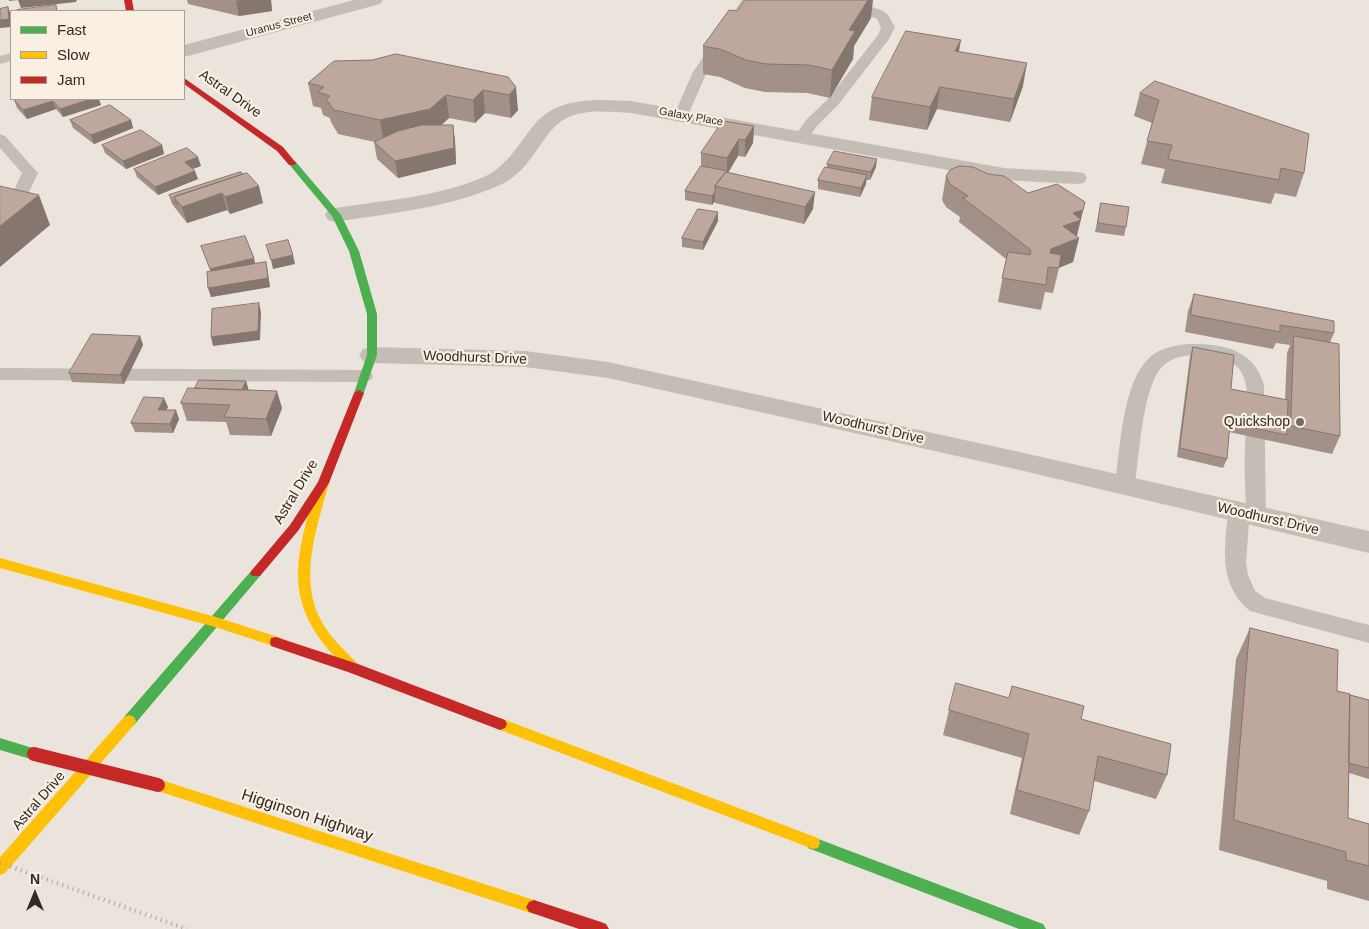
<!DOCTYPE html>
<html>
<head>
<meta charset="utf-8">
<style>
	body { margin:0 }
	#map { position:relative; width:1369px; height:929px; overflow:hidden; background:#ebe4dc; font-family:Arial,sans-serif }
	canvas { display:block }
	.legend { position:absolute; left:10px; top:10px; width:175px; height:90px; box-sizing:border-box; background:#f9efe2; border:1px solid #aaa096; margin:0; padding:6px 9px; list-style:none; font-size:15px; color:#332a25 }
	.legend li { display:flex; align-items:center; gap:10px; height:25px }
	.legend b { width:25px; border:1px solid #aaa096 }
	.north { position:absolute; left:10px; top:869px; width:50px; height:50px; -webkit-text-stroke:4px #f9efe2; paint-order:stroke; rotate:0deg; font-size:14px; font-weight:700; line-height:20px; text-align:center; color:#332a25 }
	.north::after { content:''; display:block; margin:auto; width:18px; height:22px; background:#332a25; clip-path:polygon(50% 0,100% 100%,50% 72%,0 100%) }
</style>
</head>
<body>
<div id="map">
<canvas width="1369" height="929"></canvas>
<ul class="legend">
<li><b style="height:6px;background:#4caf50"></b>Fast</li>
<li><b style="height:6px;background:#ffc107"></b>Slow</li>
<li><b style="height:6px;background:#c62828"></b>Jam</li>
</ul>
<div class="north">N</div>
</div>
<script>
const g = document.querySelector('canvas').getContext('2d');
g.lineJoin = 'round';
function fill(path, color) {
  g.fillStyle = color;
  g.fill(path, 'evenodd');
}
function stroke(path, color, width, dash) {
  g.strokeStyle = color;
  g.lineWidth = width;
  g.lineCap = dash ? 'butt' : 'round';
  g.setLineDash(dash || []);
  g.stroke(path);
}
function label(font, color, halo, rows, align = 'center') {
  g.font = font + ' Arial,sans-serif';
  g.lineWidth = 4.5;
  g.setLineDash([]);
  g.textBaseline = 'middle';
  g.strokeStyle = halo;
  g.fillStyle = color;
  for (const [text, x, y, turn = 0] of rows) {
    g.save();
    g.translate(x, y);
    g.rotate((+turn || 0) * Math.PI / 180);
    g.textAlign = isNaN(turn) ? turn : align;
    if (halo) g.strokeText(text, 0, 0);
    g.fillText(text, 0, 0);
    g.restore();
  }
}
fill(new Path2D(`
	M742 0H754L707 72 688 115 681 119 676 118 674 115 693 72Z
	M819 0C834 0 874 4 886 13 890 16 892 23 895 27L889 39 838 105 817 126 807 140 802 142 794 137 806 120 828 99 878 35 881 27 877 19 870 16 820 3Z
	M11 53V61L0 64V56Z
	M0 134 5 136 38 173 23 205 15 210 7 205 22 173 0 148Z
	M1189 344C1222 343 1254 349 1264 385L1266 517 1263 522 1256 525 1249 522 1246 563 1248 575 1255 591 1265 598 1369 625V643L1250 611C1225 590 1223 564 1226 533 1227 524 1227 515 1232 507L1239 505 1246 507C1245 486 1244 466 1245 446 1246 424 1251 399 1244 378 1239 363 1225 358 1211 356 1195 354 1177 354 1164 365 1143 382 1139 457 1135 485L1132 490 1125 492 1118 490 1115 485C1120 450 1122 382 1150 357 1160 348 1176 345 1189 344Z
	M0 368 364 370 371 372 373 376 371 380 364 382 0 380Z`), '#c4bdb6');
fill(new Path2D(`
	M354 0H383L380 4 184 57V45Z
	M602 100 631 101 1004 168 1076 172 1084 173 1087 178 1084 183 1076 184 1004 180 631 113C610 112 582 108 563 120 540 135 532 171 500 185 449 208 390 213 336 222L328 220 325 215 328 210 336 208C385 200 440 197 486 176 516 161 527 124 550 111 565 102 585 100 602 100Z
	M372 347 525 351 608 362 1015 451 1369 531V553L1015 469 608 378 525 367 372 363 363 361 359 355 363 349Z`), '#c4bdb6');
fill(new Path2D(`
	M292 160 295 161 341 215 359 251 377 314V355L363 395 359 396 354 393 367 355V314L349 251 332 216 288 163Z
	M256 568 260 570 262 573 260 576 134 725 129 727 124 725 122 721 124 717 252 570Z
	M0 738 39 750 41 754 39 758 34 760 0 750Z
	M813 837 1043 924 1046 929H1019L808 848 806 843 808 838Z`), '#4caf50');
fill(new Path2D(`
	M323 479 329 483C317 527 297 581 323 624 332 639 346 652 358 664L359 668 358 672C347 675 340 663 334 656 280 597 298 552 317 483Z
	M0 558 216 617 281 638 282 642 281 646 276 647 215 627 0 568Z
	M129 715 134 717 136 721 134 725 5 873 0 875V857L124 717Z
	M500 718 818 838 820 843 818 848 813 849 495 728 493 724 495 720Z
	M158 779 534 900 539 902 542 907 539 912 534 914 158 791 153 789 151 785 153 781Z`), '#ffc107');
fill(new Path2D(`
	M124 0H132L134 11H126Z
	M184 78 283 147 296 163 295 165H289L277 151 184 84Z
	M359 390 364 393 329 483 298 531 260 576H252L250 573 252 570 290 525 318 482 354 393Z
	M276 637 358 664 505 720 507 724 505 728 500 730 348 672 271 646 270 642 271 638Z
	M534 900 601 922 606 924 609 929H579L529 912 526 907 529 902Z`), '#c62828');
stroke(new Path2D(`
	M0 863 187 929`), '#aba5a0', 4.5, [1, 4.5]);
stroke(new Path2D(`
	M34 754 158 785`), '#c62828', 14);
fill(new Path2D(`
	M187 0H271L272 11 239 16 188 4Z
	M737 11 871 18 854 46 853 59 830 98 807 93 765 92 745 88 720 77 703 74V46Z
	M959 52 1023 86 1010 122 937 109 927 130 869 120 872 97Z
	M508 77 518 110 511 118 485 113 475 123 449 118 441 125H453L455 141 456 164 398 178 377 159 374 142H375L338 134 331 122 330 118 323 115 321 108 313 106 308 83Z
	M1155 81 1304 173 1296 197 1275 193 1271 204 1161 183 1165 169 1141 164 1152 123 1134 116 1140 93Z
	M14 100 101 105 63 117 56 109 27 119 17 108Z
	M70 120H131L133 128 94 144 73 128Z
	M754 126 753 143 745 157 738 156 728 172 813 209 804 224 715 203V201L712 205 685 200V191L701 166V153Z
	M102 145H162L164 154 126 169 105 153Z
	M827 164 876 167 870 180H866V184L860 197 818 189V180L827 168Z
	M201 166 192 169 198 179 158 195 137 177 134 169Z
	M241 172 263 203 230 214 227 210 187 223 172 204 169 195Z
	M946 176 1028 193 1085 202 1077 236 1079 238 1073 262 1059 268 1053 293 1045 292 1041 310 998 302 1006 259 959 222 960 217 946 207 942 200Z
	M1101 203 1126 227 1124 236 1095 232Z
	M718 221 703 250 682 247V238Z
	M201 246 255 264 266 262 270 287 211 297V271Z
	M1194 294 1334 333 1330 342 1340 436 1332 454 1229 432 1227 459 1223 468 1177 457 1190 356 1193 347 1231 389 1285 400 1287 353 1290 345 1276 343 1273 349 1185 332 1188 311Z
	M140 336 143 345 124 384 72 382 69 373Z
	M246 381 248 390 282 408 271 436 230 435 226 422 187 421 181 403 195 388Z
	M168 407 166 410 179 419 173 433 135 432 131 423Z
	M1250 628 1337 691 1369 700V779L1349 773 1348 818 1369 824V901L1327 889V881L1219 850 1236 659Z
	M1012 686 1081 719 1167 775 1156 799 1094 781 1089 811 1079 835 1010 814 1022 758 943 735 949 710 1009 698Z`), '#a39088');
fill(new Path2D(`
	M9 0H77L76 2 21 8 18 0 9 1Z
	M241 0H271L272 11 239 16 236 1Z
	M868 0H873L871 18 854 46 853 59 830 98 832 70 849 30Z
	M8 7 11 15V27L0 28V20Z
	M961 40 957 62 955 51Z
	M1027 63 1023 86 1010 122 1014 99Z
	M516 87 518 110 511 118 509 95Z
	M940 87 937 109 927 130 930 107Z
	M483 90 485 113 475 123 473 100Z
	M446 95 449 118 434 132 384 144 380 120Z
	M91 99H99L101 105 63 117 60 109Z
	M53 101 56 109 27 119 23 110Z
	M131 120 133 128 94 144 91 135Z
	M453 125 455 141 456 164 398 178 395 161Z
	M754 126 753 143 745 157V140Z
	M739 139 738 156 728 173H727V158Z
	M162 145 164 154 126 169 123 161Z
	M198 157 201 166 187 171 185 162Z
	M877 159 876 167 870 180 871 172Z
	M195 171 198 179 158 195 155 187Z
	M867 175 866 184 860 197 861 188Z
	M249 181 259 186 263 203 230 214 225 197 222 193 227 210 187 223 182 207Z
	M715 192V201L712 205V196Z
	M815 192 813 209 804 224 805 207Z
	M39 195 50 225 0 267V226Z
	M1083 210 1076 238H1079L1073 262 1058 268 1050 253 1051 249 1063 226 1073 213Z
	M718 212V221L703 250V242Z
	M293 255 295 264 273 269 271 260Z
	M254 258 256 267 213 278 210 269Z
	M266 262 270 287 211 297 208 288Z
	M259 303 261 312 260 340 213 346 211 337Z
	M140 336 143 345 124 384 120 375Z
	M246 381 249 391 239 398Z
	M277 391 282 408 271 436 266 419Z
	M164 398 168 407 162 419 158 410Z
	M176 410 179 419 173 433 170 424Z`), '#85766f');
const building = new Path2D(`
	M745 0H868L849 30 855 31 832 70 809 65 766 64 746 60 720 49 703 46 729 10 737 11Z
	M56 5 57 11H17V10Z
	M8 7 9 19 0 20V9Z
	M906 31 961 40 955 51 1027 63 1014 99 940 87 930 107 872 97Z
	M396 54 508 77 516 87 509 95 483 90 473 100 446 95 430 109 380 120 334 110 326 99 330 96 318 92 324 87 308 83 334 61 372 60Z
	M1155 81 1309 134 1304 173 1281 168 1279 180 1168 159 1172 145 1147 141 1159 100 1140 93Z
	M18 99H91L60 109 53 101 23 110 14 100Z
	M110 105 131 120 91 135 70 120Z
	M723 121 754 126 745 140 739 139 727 158 701 153Z
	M422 125H453L454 148 395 161 374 142 398 131Z
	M141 130 162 145 123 161 102 145Z
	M187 148 198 157 185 162 195 171 155 187 134 169Z
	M834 151 877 159 871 172 827 164Z
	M701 166 728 171 727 172H726L715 186V192L712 196 685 191Z
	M960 166 973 167 988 174 1004 176 1028 193 1057 184 1085 202 1083 210 1073 213 1081 220 1063 226 1079 238 1051 249 1050 253 1061 255 1059 268 1048 267 1046 285 1002 278 1008 252 1030 255 1031 250 963 198 968 196 950 184 946 176 950 170Z
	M825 167 867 175 861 188 818 180Z
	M241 172 243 174 174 197 177 205 169 195Z
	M726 172 815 192 805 207 715 186Z
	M247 173 259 186 225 197 222 193 182 207 174 197Z
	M0 186 39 195 0 226Z
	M1101 203 1129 207 1126 227 1098 223Z
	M698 209 718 212 703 242 682 238Z
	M245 236 254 258 210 269 201 246Z
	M288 240 293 255 271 260 266 245Z
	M266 262 268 278 208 288 207 272Z
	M1194 294 1334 321V333L1280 325V332L1191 315Z
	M259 303 258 331 211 337 212 309Z
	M92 334 140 336 120 375 69 373Z
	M1294 336 1339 344 1340 436 1291 426Z
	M1193 347 1234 355 1231 389 1288 400 1287 435 1230 423 1227 459 1180 448Z
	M199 380 246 381 242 390 195 388Z
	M188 388 277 391 266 419 224 417 230 405 181 403Z
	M144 397 164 398 158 410H176L170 424 131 423Z
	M1250 628 1338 650 1337 691 1350 694 1348 818 1369 824V866L1346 860V852L1234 820Z
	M956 683 1009 698 1012 686 1084 706 1081 719 1171 744 1167 775 1098 756 1089 811 1017 790 1029 734 949 710Z
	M1350 695 1369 700V768L1349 763Z`);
fill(building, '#bea89e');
stroke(building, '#85766f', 1);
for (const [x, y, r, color] of [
	[1300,422,5,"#736b65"]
]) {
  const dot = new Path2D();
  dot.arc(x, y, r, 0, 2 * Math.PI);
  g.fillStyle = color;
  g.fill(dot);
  stroke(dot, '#f9efe2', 2);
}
label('11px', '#332a25', '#f9efe2', [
	["Uranus Street",279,25,-15],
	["Galaxy Place",691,117,10]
]);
label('14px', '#332a25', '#f9efe2', [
	["Astral Drive",230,94,35],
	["Woodhurst Drive",475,358,2],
	["Woodhurst Drive",873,428,13],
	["Astral Drive",296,492,-59],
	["Woodhurst Drive",1268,519,13],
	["Astral Drive",39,801,-49]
]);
label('14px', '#332a25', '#f9efe2', [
	["Quickshop",1290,422]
], 'right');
label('16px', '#332a25', '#f9efe2', [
	["Higginson Highway",307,816,18]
]);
</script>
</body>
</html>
